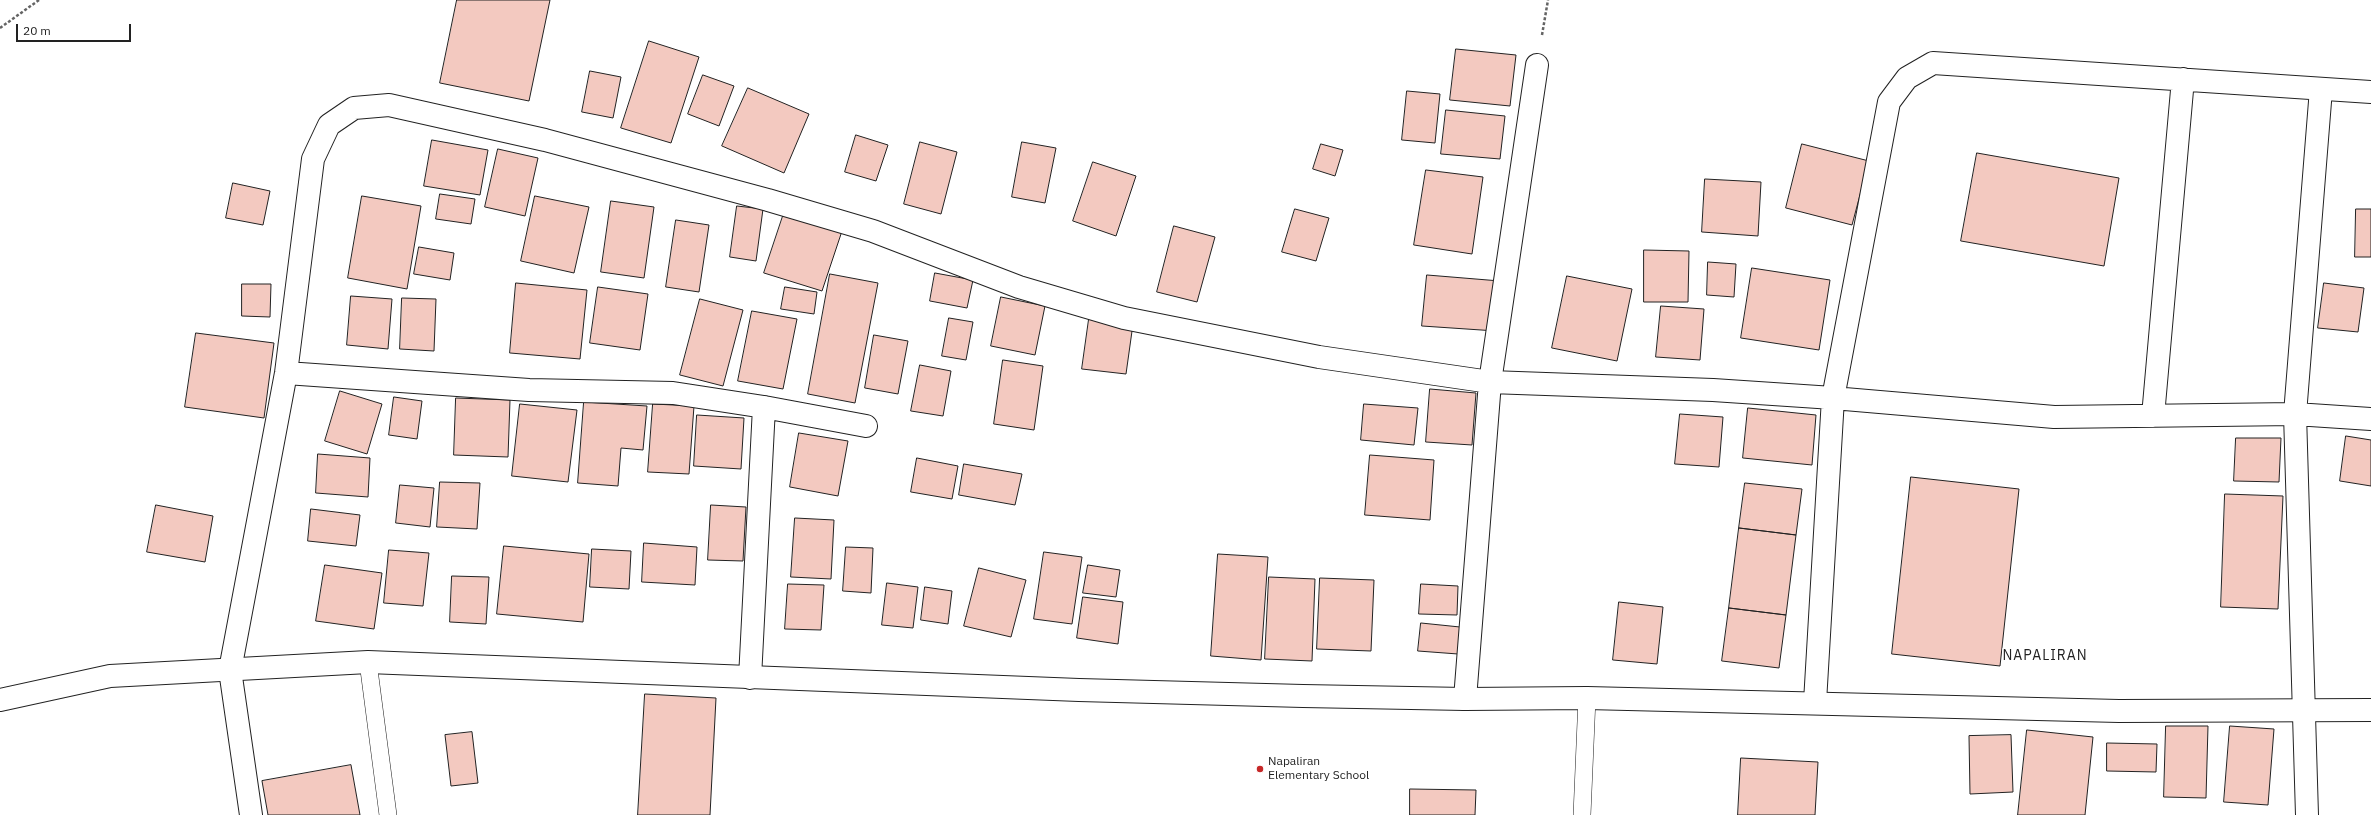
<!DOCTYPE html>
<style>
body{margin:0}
#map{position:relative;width:2371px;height:815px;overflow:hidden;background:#fff;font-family:"IBM Plex Sans",sans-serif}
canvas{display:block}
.scale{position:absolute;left:16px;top:24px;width:115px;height:18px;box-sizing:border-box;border:2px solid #222;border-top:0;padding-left:5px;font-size:12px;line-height:14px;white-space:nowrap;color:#222;-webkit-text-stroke:3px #fff;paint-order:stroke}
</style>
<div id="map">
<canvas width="2371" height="815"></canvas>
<div class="scale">20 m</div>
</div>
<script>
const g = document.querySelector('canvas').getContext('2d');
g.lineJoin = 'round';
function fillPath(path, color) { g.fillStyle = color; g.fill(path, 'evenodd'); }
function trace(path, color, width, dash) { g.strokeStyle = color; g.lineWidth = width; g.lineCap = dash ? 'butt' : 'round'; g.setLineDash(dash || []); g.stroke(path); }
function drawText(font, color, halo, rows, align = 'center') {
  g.font = font + ' "IBM Plex Sans",sans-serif'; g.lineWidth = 3; g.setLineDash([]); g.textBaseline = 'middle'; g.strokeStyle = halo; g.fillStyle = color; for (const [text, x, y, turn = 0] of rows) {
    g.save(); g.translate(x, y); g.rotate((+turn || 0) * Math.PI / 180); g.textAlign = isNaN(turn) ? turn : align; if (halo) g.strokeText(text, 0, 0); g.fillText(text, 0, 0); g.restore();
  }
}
const building = new Path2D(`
 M 457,0 L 550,0 L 529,101 L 440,83 Z
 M 649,41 L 699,57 L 671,143 L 621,128 Z
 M 1456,49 L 1516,55 L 1510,106 L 1450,100 Z
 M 590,71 L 621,77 L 613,118 L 582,112 Z
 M 703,75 L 734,86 L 719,126 L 688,114 Z
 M 748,88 L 809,114 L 784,173 L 722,146 Z
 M 1407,91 L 1440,94 L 1435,143 L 1402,140 Z
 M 1446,110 L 1505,116 L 1500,159 L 1441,154 Z
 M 856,135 L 888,145 L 876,181 L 845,172 Z
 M 432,140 L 488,150 L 480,195 L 424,186 Z
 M 920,142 L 957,152 L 941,214 L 904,204 Z
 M 1022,142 L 1056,148 L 1045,203 L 1012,197 Z
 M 1321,144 L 1343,150 L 1335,176 L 1313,169 Z
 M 1802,144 L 1869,161 L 1852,225 L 1786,208 Z
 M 498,149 L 538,158 L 525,216 L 485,207 Z
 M 1977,153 L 2119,178 L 2104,266 L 1961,241 Z
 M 1093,162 L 1136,176 L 1116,236 L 1073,221 Z
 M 1426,170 L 1483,177 L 1472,254 L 1414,245 Z
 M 1705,179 L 1761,182 L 1758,236 L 1702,232 Z
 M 233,183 L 270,191 L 263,225 L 226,218 Z
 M 440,194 L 475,199 L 471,224 L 436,219 Z
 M 362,196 L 421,206 L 407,289 L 348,278 Z
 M 535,196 L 589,207 L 574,273 L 521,261 Z
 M 611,201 L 654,207 L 644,278 L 601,272 Z
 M 737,206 L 763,209 L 756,261 L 730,257 Z
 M 786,207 L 844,225 L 822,291 L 764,273 Z
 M 1295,209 L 1329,218 L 1316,261 L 1282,252 Z
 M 2356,209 L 2371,209 L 2371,257 L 2355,257 Z
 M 676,220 L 709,225 L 699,292 L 666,287 Z
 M 1174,226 L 1215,237 L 1197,302 L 1157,292 Z
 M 419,247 L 454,253 L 450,280 L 414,274 Z
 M 1644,250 L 1689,251 L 1688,302 L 1644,302 Z
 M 1708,262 L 1736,264 L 1734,297 L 1707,295 Z
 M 1752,268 L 1830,280 L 1819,350 L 1741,338 Z
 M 935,273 L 973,280 L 967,308 L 930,301 Z
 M 830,274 L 878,283 L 855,403 L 808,394 Z
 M 1427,275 L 1500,281 L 1496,331 L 1422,326 Z
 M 1567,276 L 1632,289 L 1617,361 L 1552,348 Z
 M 516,283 L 587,290 L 580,359 L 510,353 Z
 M 2324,283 L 2364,288 L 2358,332 L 2318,328 Z
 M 242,284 L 271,284 L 270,317 L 242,316 Z
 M 598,287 L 648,294 L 640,350 L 590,343 Z
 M 785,287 L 817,292 L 814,314 L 781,309 Z
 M 351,296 L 392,299 L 388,349 L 347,345 Z
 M 1001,297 L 1045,306 L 1035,355 L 991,346 Z
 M 402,298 L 436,299 L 434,351 L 400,349 Z
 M 700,299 L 743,310 L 723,386 L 680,375 Z
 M 1661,306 L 1704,309 L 1700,360 L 1656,357 Z
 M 752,311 L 797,319 L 783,389 L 738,381 Z
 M 949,318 L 973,322 L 966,360 L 942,356 Z
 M 1089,319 L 1133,324 L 1126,374 L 1082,369 Z
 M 196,333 L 274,343 L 264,418 L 185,407 Z
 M 874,335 L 908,341 L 898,394 L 865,388 Z
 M 1003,360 L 1043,366 L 1034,430 L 994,424 Z
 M 920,365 L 951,371 L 943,416 L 911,411 Z
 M 1430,389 L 1476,393 L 1472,445 L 1426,442 Z
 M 340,391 L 382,404 L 367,454 L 325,441 Z
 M 394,397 L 422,401 L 417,439 L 389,435 Z
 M 456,398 L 510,400 L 508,457 L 454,455 Z
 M 584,402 L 647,406 L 643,450 L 621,448 L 618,486 L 578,483 Z
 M 520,404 L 577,410 L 568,482 L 512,476 Z
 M 653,404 L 694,406 L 689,474 L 648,472 Z
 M 1364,404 L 1418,408 L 1414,445 L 1361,440 Z
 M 1748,408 L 1816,415 L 1812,465 L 1743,458 Z
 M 1680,414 L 1723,417 L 1719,467 L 1675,464 Z
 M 697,415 L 744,418 L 741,469 L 694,466 Z
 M 799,433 L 848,441 L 838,496 L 790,487 Z
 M 2346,436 L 2371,440 L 2371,486 L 2340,481 Z
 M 2236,438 L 2281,438 L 2279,482 L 2234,481 Z
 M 318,454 L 370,458 L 368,497 L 316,493 Z
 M 1370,455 L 1434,460 L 1430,520 L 1365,515 Z
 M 917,458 L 958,466 L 952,499 L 911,492 Z
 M 964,464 L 1022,474 L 1015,505 L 959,495 Z
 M 1911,477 L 2019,489 L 2000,666 L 1892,654 Z
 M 440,482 L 480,483 L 477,529 L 437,527 Z
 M 1745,483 L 1802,489 L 1796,535 L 1739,528 Z
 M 400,485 L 434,488 L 430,527 L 396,523 Z
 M 2225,494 L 2283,496 L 2278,609 L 2221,607 Z
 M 156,505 L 213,516 L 205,562 L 147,552 Z
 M 711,505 L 746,507 L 743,561 L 708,560 Z
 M 311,509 L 360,515 L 356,546 L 308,541 Z
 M 795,518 L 834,520 L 831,579 L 791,577 Z
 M 1739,528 L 1796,535 L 1786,615 L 1729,608 Z
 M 644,543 L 697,547 L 695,585 L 642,582 Z
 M 504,546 L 589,554 L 583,622 L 497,614 Z
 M 846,547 L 873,548 L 871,593 L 843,591 Z
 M 592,549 L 631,551 L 629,589 L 590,587 Z
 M 389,550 L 429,553 L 423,606 L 384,603 Z
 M 1044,552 L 1082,557 L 1072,624 L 1034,619 Z
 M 1218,554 L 1268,557 L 1261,660 L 1211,656 Z
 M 325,565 L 382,573 L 374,629 L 316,621 Z
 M 1088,565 L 1120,570 L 1116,597 L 1083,593 Z
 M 979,568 L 1026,580 L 1011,637 L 964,626 Z
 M 452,576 L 489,577 L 486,624 L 450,622 Z
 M 1269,577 L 1315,579 L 1312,661 L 1265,659 Z
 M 1320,578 L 1374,580 L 1371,651 L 1317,649 Z
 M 887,583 L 918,587 L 913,628 L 882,625 Z
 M 788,584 L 824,585 L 821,630 L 785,629 Z
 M 1421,584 L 1458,586 L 1457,615 L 1419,614 Z
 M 925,587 L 952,591 L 948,624 L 921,620 Z
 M 1083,597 L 1123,602 L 1118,644 L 1077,638 Z
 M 1619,602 L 1663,607 L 1657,664 L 1613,660 Z
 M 1729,608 L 1786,615 L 1779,668 L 1722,661 Z
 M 1421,623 L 1460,627 L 1458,654 L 1418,651 Z
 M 645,694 L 716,698 L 710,815 L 638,815 Z
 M 2166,726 L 2208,726 L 2206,798 L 2164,797 Z
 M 2230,726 L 2274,729 L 2268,805 L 2224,802 Z
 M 2027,730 L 2093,737 L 2085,815 L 2018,815 Z
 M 472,732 L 478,783 L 451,786 L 445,735 Z
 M 2011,735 L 2013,792 L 1970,794 L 1969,736 Z
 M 2107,743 L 2157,744 L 2156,772 L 2107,771 Z
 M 1741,758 L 1818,762 L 1815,815 L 1738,815 Z
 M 351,765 L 360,815 L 268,815 L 262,781 Z
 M 1410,789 L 1476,790 L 1475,815 L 1410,815 Z`);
const path = new Path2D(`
 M 0,28 L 39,0
 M 1542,35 L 1548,0`);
const lane = new Path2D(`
 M 368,662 L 388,815
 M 1582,815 L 1587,698`);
const street = new Path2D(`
 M 286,373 L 529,390 L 673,393 L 764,407 L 866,426
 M 2153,416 L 2183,79
 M 750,678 L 764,407
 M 1465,699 L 1490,382 L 1537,65
 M 1815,702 L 1833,398 L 1889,102 L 1907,78 L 1933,63 L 2371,92
 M 251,815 L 230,670 L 286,373 L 313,159 L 329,125 L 354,108 L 389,105 L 545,140 L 768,200 L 873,231 L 1019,287 L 1124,318 L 1319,357 L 1490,382 L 1713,390 L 1833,398 L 2054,417 L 2295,414 L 2371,419
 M 2307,815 L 2295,414 L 2321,89`);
const secondary = new Path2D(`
 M 0,700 L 110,676 L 368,662 L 1079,690 L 1303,696 L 1465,699 L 1587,698 L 2119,711 L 2371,710`);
const markers = [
 [1260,769,4,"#c62828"]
];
const poiNames = [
 ["Napaliran",1268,762],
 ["Elementary School",1268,776]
];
const quarterNames = [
 ["NAPALIRAN",2045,656]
];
fillPath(building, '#f3c9c0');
trace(building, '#222', 1);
trace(lane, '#222', 18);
trace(street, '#222', 24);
trace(secondary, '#222', 24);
trace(path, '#646464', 2.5, [3, 2]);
trace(lane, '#fff', 17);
trace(street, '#fff', 22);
trace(secondary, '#fff', 22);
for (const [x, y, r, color] of markers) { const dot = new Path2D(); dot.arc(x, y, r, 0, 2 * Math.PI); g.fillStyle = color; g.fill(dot); trace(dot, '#fff', 1.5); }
drawText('12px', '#222', '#fff', poiNames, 'left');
g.letterSpacing = '1px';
drawText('14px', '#222', '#fff', quarterNames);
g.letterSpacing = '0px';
</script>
